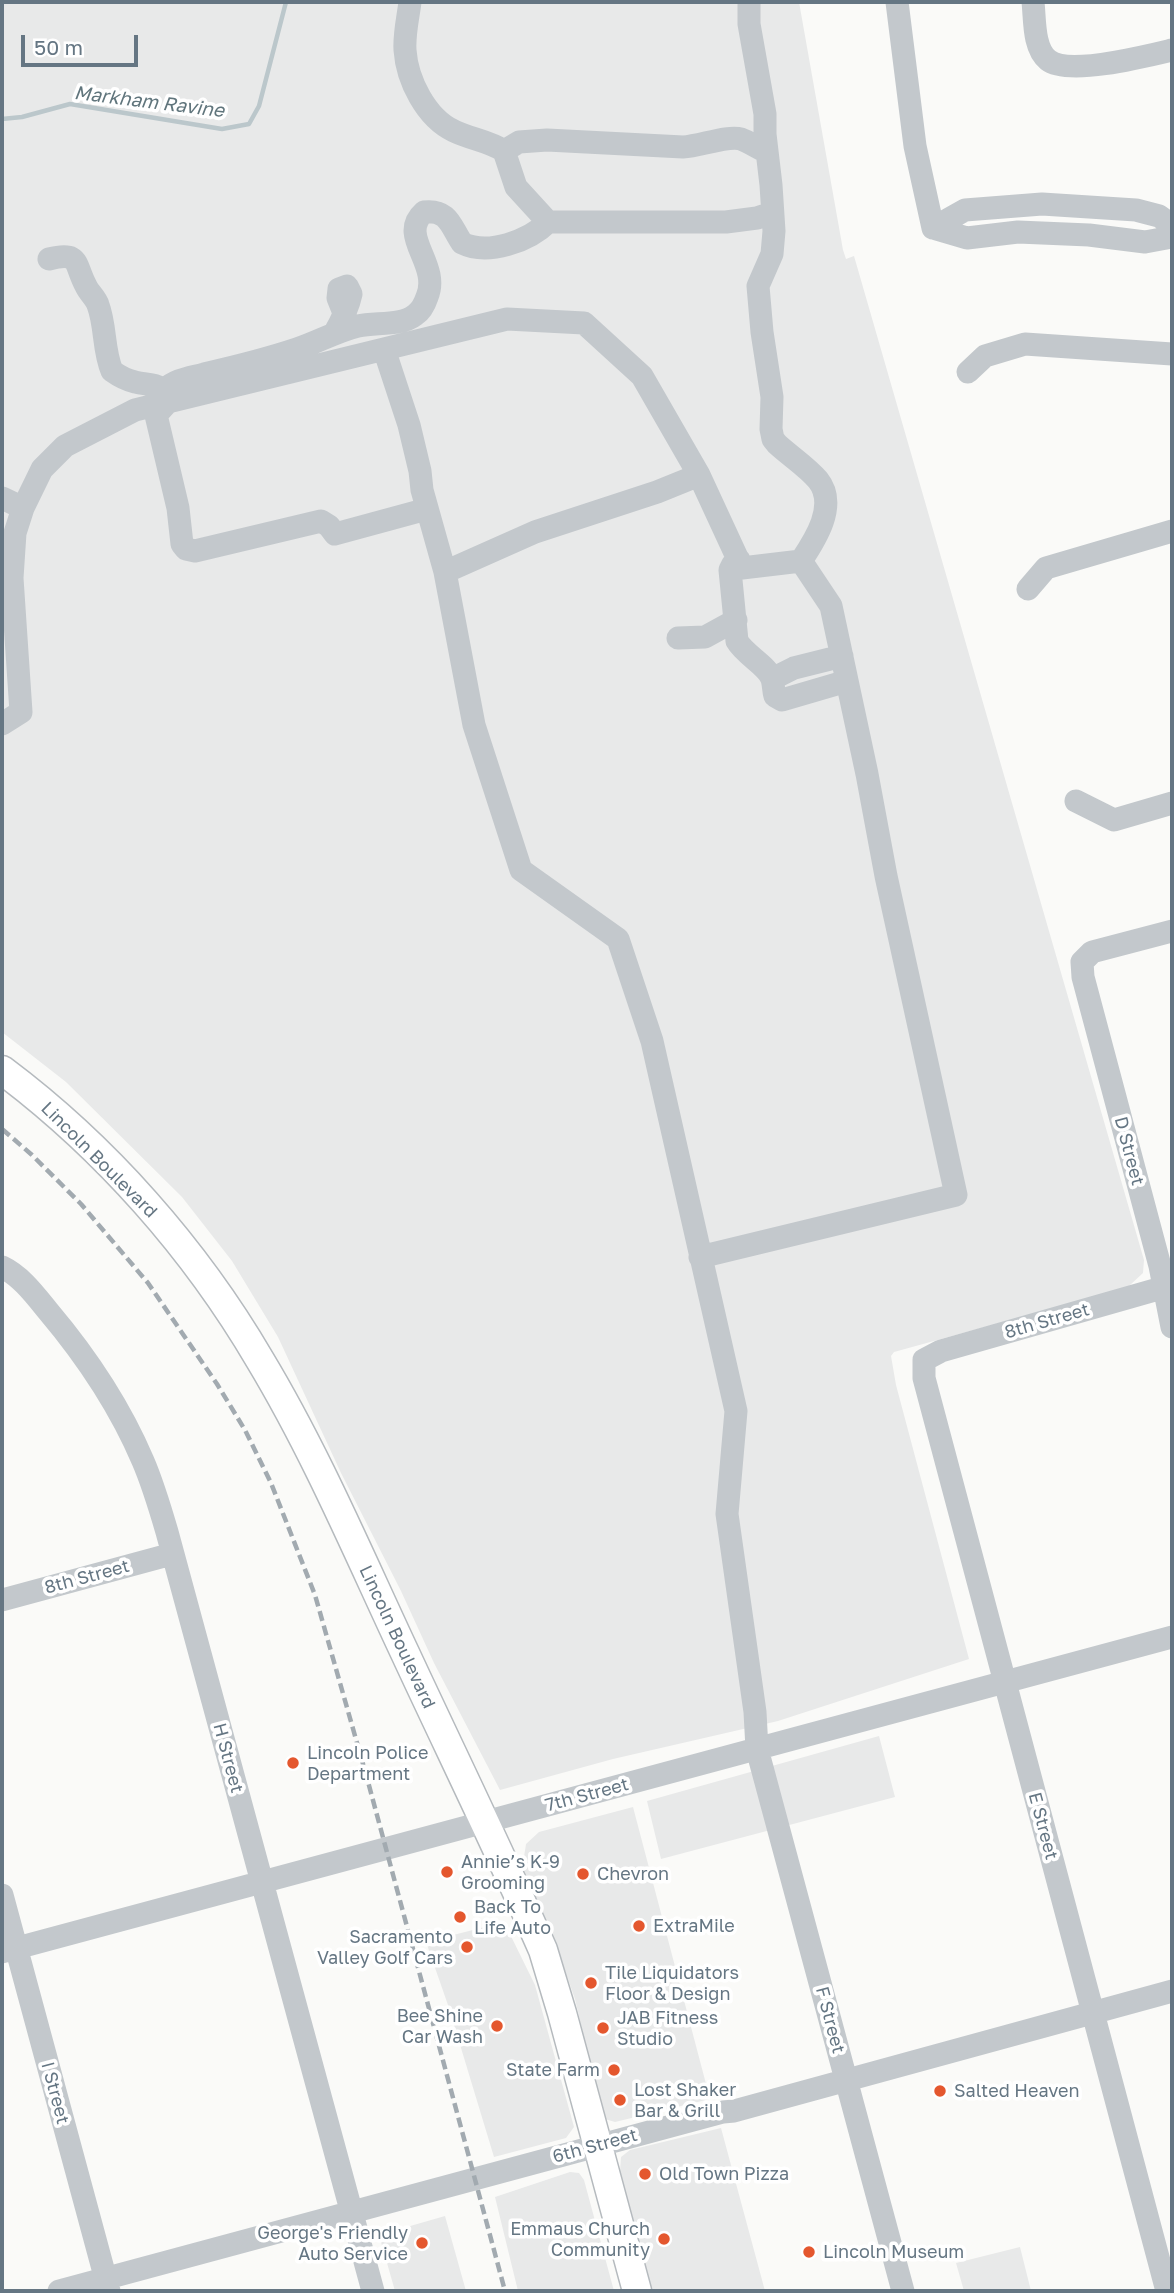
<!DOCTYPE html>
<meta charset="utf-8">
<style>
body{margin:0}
#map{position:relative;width:1174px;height:2293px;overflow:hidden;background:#fafaf8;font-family:"Golos Text",sans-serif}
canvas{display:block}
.frame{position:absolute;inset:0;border:4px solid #657683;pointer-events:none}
.scale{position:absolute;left:21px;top:35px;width:117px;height:32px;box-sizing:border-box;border:4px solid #657683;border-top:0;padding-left:9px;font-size:21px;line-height:24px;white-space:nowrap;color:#657683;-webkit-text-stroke:5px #fff;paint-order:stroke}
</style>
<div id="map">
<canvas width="1174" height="2293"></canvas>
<div class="frame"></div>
<div class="scale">50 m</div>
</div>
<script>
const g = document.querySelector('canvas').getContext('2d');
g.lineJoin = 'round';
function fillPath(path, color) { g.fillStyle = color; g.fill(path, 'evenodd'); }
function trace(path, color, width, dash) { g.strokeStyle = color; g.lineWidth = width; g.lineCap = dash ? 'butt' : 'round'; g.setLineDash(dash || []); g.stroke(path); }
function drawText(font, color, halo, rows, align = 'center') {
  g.font = font + ' "Golos Text",sans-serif'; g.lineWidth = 7; g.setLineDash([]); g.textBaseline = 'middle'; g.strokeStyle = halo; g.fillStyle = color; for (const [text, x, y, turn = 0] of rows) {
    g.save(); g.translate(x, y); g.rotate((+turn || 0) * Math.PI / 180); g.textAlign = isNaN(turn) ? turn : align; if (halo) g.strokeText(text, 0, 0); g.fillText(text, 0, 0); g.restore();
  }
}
const built = new Path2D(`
 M 2,2 L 799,2 L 843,250 L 846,259 L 854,256 L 1144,1260 L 1143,1273 L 1129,1286 L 1112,1292 L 894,1352 L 891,1356 L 896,1385 L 969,1659 L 778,1721 L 613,1759 L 500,1790 L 434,1663 L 401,1591 L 341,1473 L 278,1337 L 232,1261 L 182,1197 L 66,1082 L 2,1032 Z
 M 879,1736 L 895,1797 L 661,1859 L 647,1801 Z
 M 633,1807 L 710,2099 L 615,2122 L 605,2119 L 600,2106 L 575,1999 L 562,1962 L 524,1874 L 524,1857 L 526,1844 L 539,1832 Z
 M 504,1922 L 535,1985 L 574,2127 L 566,2138 L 494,2157 L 448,2005 L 426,1942 Z
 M 721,2128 L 765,2291 L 651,2291 L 620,2172 L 621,2157 L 630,2150 Z
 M 570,2172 L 579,2173 L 584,2180 L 614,2291 L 518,2291 L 495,2197 Z
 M 445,2216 L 466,2291 L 395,2291 L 379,2235 Z
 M 1020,2247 L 1031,2291 L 964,2291 L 956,2263 Z`);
const stream = new Path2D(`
 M 2,119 L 22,117 L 70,104 L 222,129 L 249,124 L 259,106 L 286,2`);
const minor = new Path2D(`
 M 749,2 L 749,24 L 765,114 L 765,134 L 771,185 L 774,231 L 772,254 L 758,286 L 762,332 L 772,397 L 771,429 L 773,439 L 777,444 C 790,456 807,467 818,480 C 838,505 815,540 801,561
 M 897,2 L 915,146 L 933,228
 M 1033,2 C 1035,19 1033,48 1048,60 C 1068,76 1147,56 1172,50
 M 504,151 L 519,142 L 547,140 L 683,147 C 700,146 728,135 741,139 C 749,142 758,148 767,152
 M 548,222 L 726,222 L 757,218 L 772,213
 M 933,228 L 965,210 L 1042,204 L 1136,210 L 1159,216 L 1172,225
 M 933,228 L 967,238 L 1018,232 L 1089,235 L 1145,242 L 1172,237
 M 49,259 C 81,251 74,264 86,286 C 89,293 96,298 98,305 C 106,326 103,350 112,371 C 119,376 126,380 135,382 C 146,385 155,383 164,390 C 176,379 189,378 204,374 C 235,367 267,359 297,349 C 318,342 337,331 358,326 C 376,322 401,326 415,315 C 421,311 425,303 427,297 C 441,264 397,236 424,212 C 449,209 451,227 462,243 C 488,256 529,241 548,222 L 516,187 L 504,151 C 489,141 470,139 454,131 C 426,118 407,80 405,50 C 404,34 408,18 410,2
 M 334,334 C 341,322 348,308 351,294 L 347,286 L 339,289 L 338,298 L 344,313
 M 384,349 L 409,425 L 420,471 L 422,490 L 445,572
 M 968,372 L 985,356 L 1025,344 L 1172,354
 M 165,396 L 167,403 L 156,415 L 178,508 L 182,544 L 186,549 L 195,551 L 321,521 L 329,526 L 335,534 L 427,509
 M 699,475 L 657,492 L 535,532 L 445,572 L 474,725 L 521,870 L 618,939 L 652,1041 L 736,1411 L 727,1514 L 755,1712 L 757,1749 L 903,2291
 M 2,498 L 23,508
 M 739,560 L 733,564 L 730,570 L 737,641 C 745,655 768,666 772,679 C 774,685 773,690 775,696 L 782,700 L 847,681
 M 1028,589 L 1046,568 L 1172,531
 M 678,638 L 705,637 L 736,620
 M 772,679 L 794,668 L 842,656
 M 2,724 L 21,712 L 12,578 L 15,533 L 23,508 L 42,469 L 65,446 L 135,410 L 507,319 L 584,323 L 642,376 L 699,475 L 742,568 L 801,561 L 831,606 L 867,774 L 886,876 L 956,1195 L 700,1257
 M 1076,801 L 1114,820 L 1172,803
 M 1172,931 L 1092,952 L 1082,962 L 1083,977 L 1160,1266 L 1172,1327
 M 2,1267 C 21,1276 35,1295 48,1311 C 86,1356 120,1407 143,1461 C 153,1484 160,1508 167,1532 L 373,2291
 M 2,1600 L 172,1554
 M 2,1895 L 109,2291
 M 2,1952 L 1172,1637
 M 59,2291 L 723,2112 L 734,2111 L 1172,1991
 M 1167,2291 L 924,1378 L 924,1360 L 941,1351 L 1172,1285`);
const major = new Path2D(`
 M 2,1070 C 105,1147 195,1249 260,1360 C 316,1453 359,1555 405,1653 C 451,1752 499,1850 543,1950 L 562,2013 L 637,2291`);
const rail = new Path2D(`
 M 2,1129 L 32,1155 L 81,1204 L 148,1283 L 217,1384 L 245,1430 L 271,1483 L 315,1595 L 367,1778 L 505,2291`);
const markers = [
 [293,1763,7,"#e4572e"],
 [447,1872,7,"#e4572e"],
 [583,1874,7,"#e4572e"],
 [460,1917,7,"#e4572e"],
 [639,1926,7,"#e4572e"],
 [467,1947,7,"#e4572e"],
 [591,1983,7,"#e4572e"],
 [497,2026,7,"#e4572e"],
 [603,2028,7,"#e4572e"],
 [614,2070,7,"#e4572e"],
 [940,2091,7,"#e4572e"],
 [620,2100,7,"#e4572e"],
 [645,2174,7,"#e4572e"],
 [664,2239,7,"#e4572e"],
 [422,2243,7,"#e4572e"],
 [809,2252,7,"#e4572e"]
];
const streetNames = [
 ["D Street",1129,1151,75],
 ["Lincoln Boulevard",99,1160,45],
 ["8th Street",1047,1321,-16],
 ["8th Street",87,1577,-15],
 ["Lincoln Boulevard",397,1637,65],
 ["H Street",228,1758,75],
 ["7th Street",587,1795,-15],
 ["E Street",1043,1826,75],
 ["F Street",830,2020,75],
 ["I Street",55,2093,75],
 ["6th Street",595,2146,-15]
];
const poiNames = [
 ["Lincoln Police",307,1753],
 ["Department",307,1774],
 ["Annie’s K-9",461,1862],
 ["Grooming",461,1883],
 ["Chevron",597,1874],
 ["Back To",474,1907],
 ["Life Auto",474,1928],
 ["ExtraMile",653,1926],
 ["Sacramento",453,1937,"right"],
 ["Valley Golf Cars",453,1958,"right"],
 ["Tile Liquidators",605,1973],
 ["Floor & Design",605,1994],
 ["Bee Shine",483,2016,"right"],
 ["Car Wash",483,2037,"right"],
 ["JAB Fitness",617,2018],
 ["Studio",617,2039],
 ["State Farm",600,2070,"right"],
 ["Lost Shaker",634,2090],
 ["Bar & Grill",634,2111],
 ["Salted Heaven",954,2091],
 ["Old Town Pizza",659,2174],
 ["Emmaus Church",650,2229,"right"],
 ["Community",650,2250,"right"],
 ["George's Friendly",408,2233,"right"],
 ["Auto Service",408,2254,"right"],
 ["Lincoln Museum",823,2252]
];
const waterNames = [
 ["Markham Ravine",149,102,7]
];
fillPath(built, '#e8e9e9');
trace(stream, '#bbc7cb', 4.5);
trace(major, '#b5babe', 31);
trace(minor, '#c3c8cc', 23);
trace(major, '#fff', 28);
trace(rail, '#a2aab0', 4.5, [10, 5]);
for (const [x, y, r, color] of markers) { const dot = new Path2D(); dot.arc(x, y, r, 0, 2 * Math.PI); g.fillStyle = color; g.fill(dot); trace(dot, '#fff', 2.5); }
drawText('18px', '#657683', '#fff', streetNames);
drawText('18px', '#657683', '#fff', poiNames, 'left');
drawText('italic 19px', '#60757c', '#fff', waterNames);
</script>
